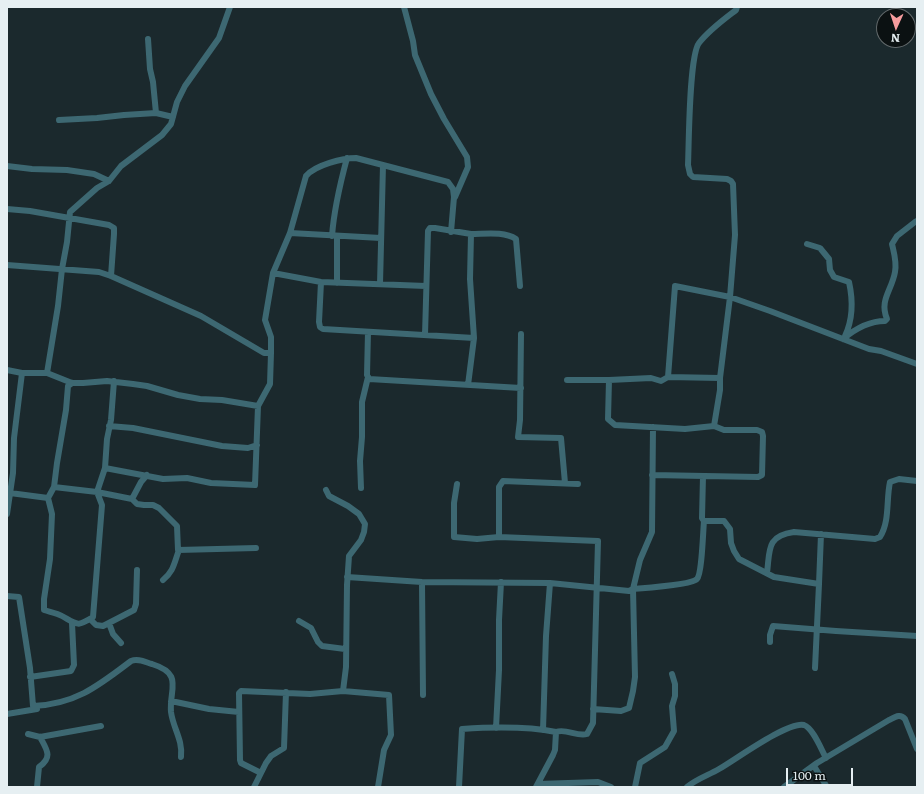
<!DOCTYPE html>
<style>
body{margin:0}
#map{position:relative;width:924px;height:794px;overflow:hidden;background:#1b292d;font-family:Literata,serif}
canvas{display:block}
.frame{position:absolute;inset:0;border:8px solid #e6eff2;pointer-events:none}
.north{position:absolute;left:876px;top:8px;width:40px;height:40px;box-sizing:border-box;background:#0b1112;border:1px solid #636a6c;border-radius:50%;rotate:183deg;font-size:11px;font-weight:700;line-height:16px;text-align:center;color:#e6eff2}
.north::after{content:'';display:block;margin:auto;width:14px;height:18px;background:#f59b9d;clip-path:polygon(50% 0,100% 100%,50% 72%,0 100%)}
.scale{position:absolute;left:786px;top:768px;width:67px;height:18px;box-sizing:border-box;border:2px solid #e6eff2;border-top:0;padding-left:5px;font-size:12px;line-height:14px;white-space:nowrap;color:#e6eff2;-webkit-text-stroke:3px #0b1112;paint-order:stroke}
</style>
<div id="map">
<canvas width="924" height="794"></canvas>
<div class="frame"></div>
<div class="north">N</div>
<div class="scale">100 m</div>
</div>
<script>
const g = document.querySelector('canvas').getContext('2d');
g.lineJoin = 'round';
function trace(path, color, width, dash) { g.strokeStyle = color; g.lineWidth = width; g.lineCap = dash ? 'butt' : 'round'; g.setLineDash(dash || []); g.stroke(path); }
const minor = new Path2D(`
 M 404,7 L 413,41 L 415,55 L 431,94 L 444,119 L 467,157 L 468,167 L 455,197
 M 148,39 L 150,69 L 153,82 L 156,113
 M 59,120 L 97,118 L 124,115 L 156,113 L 173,117
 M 7,166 L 32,169 L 67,170 L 94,174 L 109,181
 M 7,209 L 30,211 L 109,225 L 114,228 L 114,234 L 111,276
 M 290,233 L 381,238
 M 471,234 C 485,234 504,231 516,239 L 520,286
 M 332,236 C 334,209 340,184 347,158
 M 337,236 L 337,283
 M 807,244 L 820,248 L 829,259 L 830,270 L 834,277 L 849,282 C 853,300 853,319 845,336
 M 7,265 L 99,272 L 111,276 L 201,316 L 264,353 L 271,353 L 271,337 L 265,320 L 273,273 L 290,233 L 306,176 C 315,165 343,158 356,158 L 448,182 L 453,189 L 454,197 L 451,232
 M 273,273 L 321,282 L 426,286
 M 321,282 L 319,322 L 320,327 L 323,329 L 474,338
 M 380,284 L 383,165
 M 368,332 L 367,375 L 369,379 L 521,388
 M 521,334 L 520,420 L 518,437 L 561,438 L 565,483
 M 425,335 L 428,231 L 430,228 L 435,228 L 471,234 L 470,279 L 474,338 L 468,385
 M 843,339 C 855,329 869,321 885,321 L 887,319 C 879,300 892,290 895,272 C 897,262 894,253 892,244 L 897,236 L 915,222 L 917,221
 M 7,370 L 22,373 L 47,373 L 72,383 L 83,383 L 107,381 L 133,384 L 147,386 L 178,395 L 200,399 L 222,400 L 258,406
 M 47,373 L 58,306 L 62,269 L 67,242 L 70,212 L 97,188 L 109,181 L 121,166 L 162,135 L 171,124 L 177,102 L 185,86 L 219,38 L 230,7
 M 668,377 L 675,286 L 730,297 L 770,311 L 869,349 L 881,351 L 917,364
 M 567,380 L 609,380 L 651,378 L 661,381 L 668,377 L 720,378
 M 609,380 L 608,419 L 615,425 L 685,429 L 714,426 L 724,430 L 757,430 L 762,432 L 763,436 L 762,475 L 758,477 L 652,475
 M 109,426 L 133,428 L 222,446 L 248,448 L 257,445
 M 714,426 L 720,390 L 720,378 L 730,297 L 735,235 L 733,184 L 731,181 L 727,179 L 693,177 L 690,174 L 688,165 C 689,144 689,56 699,43 C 709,30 723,20 736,10 L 737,7
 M 105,468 L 163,479 L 187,478 L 211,483 L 255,485 L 258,406 L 270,384 L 271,353
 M 457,484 L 454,503 L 454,537 L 477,539 L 499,537 L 598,541 L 593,723 L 587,734 C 577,737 566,728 556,732 L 555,750 L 553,755 L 536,787
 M 54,487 L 97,492 L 132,499 L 137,504 L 144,505 L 153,505 L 159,508 L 177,526 L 178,550 L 256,548
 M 361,488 L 360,461 L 362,437 L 362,402 L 368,377
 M 326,490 L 329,496 L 348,506 L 359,514 L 365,524 L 364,532 L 361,540 L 349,556 L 347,585 L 346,667 L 343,691
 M 10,493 L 48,498 L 52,514 L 50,559 L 44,599 L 44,610 C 50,612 57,613 62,616 C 78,625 77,627 93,617 L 102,505 L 97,492 L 105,468 L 107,439 L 111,420 L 114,381
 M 48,498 L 54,487 L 57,463 L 66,410 L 68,386 L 72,383
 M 132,499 L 141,482 L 147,475
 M 7,514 L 13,473 L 14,438 L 22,373
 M 704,521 L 724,521 L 730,529 L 731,543 L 734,551 L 739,559 L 774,577 L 819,584 L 821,534
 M 499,537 L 499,487 L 503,481 L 578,484
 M 767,573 C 770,550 766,536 794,532 L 875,539 L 880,537 C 890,521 886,500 890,482 L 899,479 L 917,481
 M 347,577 L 422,582 L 550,583 L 629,591 L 633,589 L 640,560 L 652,532 L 653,427
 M 163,580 C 174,571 174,563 179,550
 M 422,582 L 423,695
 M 7,596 L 19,597 L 30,668 L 33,706 C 76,704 98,686 131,661 C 138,658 145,662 152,664 C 184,674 169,689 171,712 C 173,728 183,740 181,757
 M 90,619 L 96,625 L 103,626 L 134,610 L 136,604 L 137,570
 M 299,621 L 311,628 L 318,642 L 322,646 L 345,649
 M 109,623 L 113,634 L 121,643
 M 770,642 L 770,635 L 773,626 L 836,631 L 917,636
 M 815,668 L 819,584
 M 30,677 L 71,671 L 74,665 L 72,623
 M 171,701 L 209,709 L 239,712
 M 593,709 L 621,711 L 629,708 L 633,691 L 635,677 L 633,589 C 644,588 692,585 697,579 C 702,574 703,531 704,521 L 702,518 L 703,476
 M 7,714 L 37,709
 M 496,728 L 499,670 L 499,620 L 501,582
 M 543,730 L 546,636 L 550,583
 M 28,734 L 40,737 L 101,726
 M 814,766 L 827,787
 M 261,773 L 241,763 L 240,760 L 239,693 L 241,691 L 310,694 L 343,691 L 389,695 L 391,735 L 384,750 L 378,787
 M 538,784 L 598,782 L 611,787
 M 37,787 L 39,767 C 53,757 47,750 40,737
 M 254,787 L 266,763 L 271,756 L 284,748 L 286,692
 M 459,787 L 462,729 C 493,727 526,726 556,732
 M 635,787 L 640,763 L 665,747 L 674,731 L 672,706 L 675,696 L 675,684 L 672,674
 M 687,787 C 696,779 709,775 719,769 C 735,760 788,721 804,725 C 813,728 821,749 826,758
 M 784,787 L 817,763 L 889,720 C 895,717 900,713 905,719 L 917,749`);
trace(minor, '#3d6872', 6);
</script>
